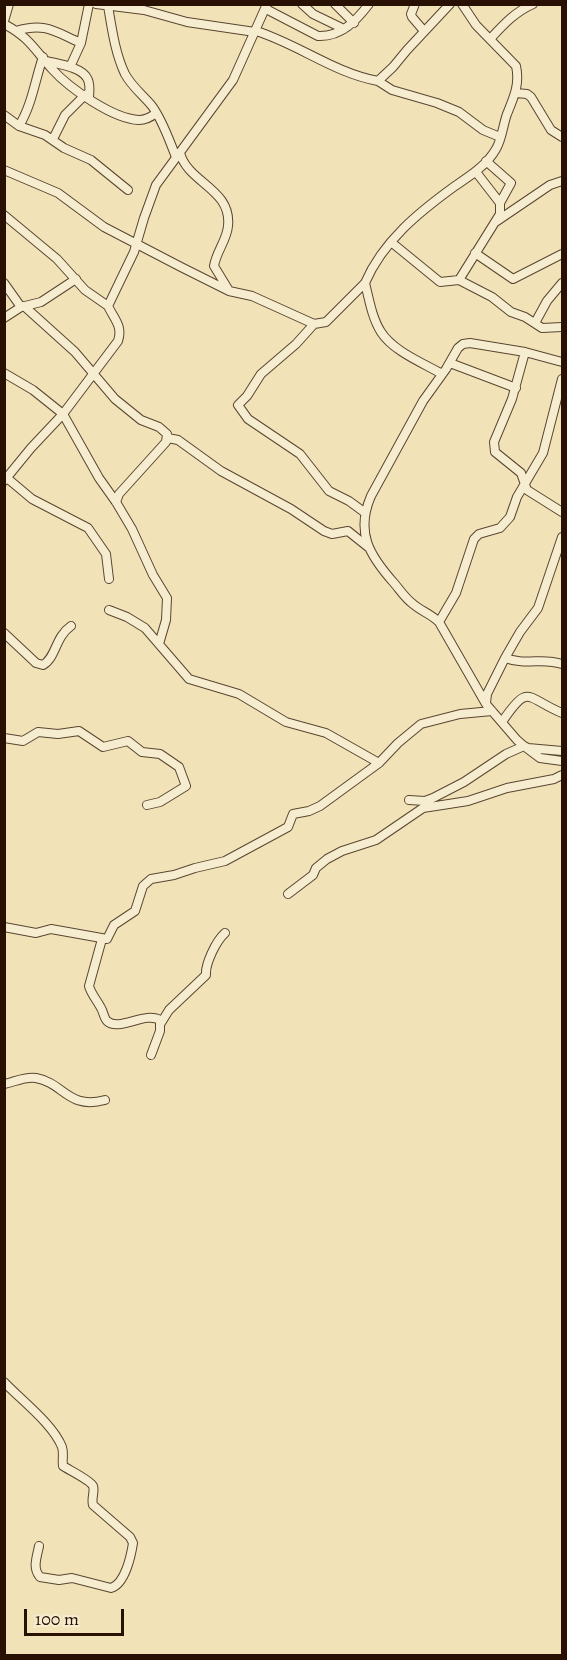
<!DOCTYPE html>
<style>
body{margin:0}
#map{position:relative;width:567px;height:1660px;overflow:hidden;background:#f1e3b7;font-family:Alegreya,serif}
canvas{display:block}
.frame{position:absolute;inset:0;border:6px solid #281003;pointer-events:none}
.scale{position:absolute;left:24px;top:1609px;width:100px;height:27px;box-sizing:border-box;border:3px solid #281003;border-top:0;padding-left:8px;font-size:18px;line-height:21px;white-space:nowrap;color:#281003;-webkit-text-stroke:4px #f6edd0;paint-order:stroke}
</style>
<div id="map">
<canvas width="567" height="1660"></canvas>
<div class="frame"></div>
<div class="scale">100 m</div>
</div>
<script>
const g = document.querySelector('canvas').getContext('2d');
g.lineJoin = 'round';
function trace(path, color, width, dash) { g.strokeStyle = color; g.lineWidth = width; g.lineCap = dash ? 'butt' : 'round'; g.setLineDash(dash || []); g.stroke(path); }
const minor = new Path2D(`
 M 96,4 L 144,10 L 187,22 L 255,32
 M 302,4 L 313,14 L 344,29
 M 335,4 L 354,23
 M 415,4 L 411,14 L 412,17 L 424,31
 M 108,6 C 112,29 115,53 125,74 C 132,87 143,95 152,106 C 163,121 169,140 176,157
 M 266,9 L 318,36 C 341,37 356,21 369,4
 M 4,21 L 9,4
 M 4,24 C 29,37 34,49 52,69 C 69,88 113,119 139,120 C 146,120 151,117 156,113
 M 16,31 C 46,22 55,32 81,43
 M 256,31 C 298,44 334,73 378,81 L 393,67 L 407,50 L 450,4
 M 491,38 C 504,24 515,12 533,4
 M 47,61 C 58,64 81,67 87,78 C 91,84 89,92 89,98
 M 70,67 L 81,43 L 89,4
 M 378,81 L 392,90 L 437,103 L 459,112 L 483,130 L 500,137
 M 516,93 L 527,94 L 531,97 L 551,130 L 562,137
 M 4,115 L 19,126 L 45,135 L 64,148 L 91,160 L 128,190
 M 19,126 C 32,105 35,80 43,57
 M 53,139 L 65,115 L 85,95
 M 180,153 C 188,183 232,189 228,226 C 227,240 216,252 214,266 L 228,289
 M 486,161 L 511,183 L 500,203
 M 4,170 L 58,193 L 104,227 L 181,267 L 229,291 L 252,296 L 314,324 L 326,322 L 365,283 C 369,299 372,318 381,332 C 393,351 423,363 442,374
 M 4,215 L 57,259 L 85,290 L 108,306
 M 497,221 L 550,185 L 562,181
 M 391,242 L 440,282 L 459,280 L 492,297 L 511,312 L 525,317 L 542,328 L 562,327
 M 475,253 L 513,279 L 562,254
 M 459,280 L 500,214 L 500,203 L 476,172
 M 4,283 L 21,307
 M 365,283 C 383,241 419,212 455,186 C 470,176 487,165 496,149 C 502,139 503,125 507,114 C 514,97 520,84 516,66 L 476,25 L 462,4
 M 24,306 L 75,352 L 115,399 L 141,420 L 159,427 L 167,434 L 166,442 L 119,494 L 116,502
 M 4,318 L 21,307 L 41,302 L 76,279
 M 535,323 L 547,301 L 562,283
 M 314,324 L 296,344 L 261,374 L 247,396 L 238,405 L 248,419 L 300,454 L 329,491 L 349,501 L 364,512
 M 525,352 L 470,343 L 463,344 L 458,348 L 446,369 L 423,401 L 371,496 C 355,533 370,556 394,583 C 400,590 405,598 413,604 C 421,611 431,614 439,622 L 486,704 L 517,740 L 524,746 L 528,748 L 562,751
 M 562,362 L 525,352 L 512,399 L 494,442 L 495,452 L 521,473 L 527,490 L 562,512
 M 450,363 L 516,388
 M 4,373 L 33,390 L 63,414 L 99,478 L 116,502 L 132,529 L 153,575 L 167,598 L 166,620 L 159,644
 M 168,438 L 178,440 L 221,471 L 291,509 L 324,531 L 332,534 L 348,531 L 368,547
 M 7,478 L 32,499 L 88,528 L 106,554 L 109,579
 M 4,481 L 31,448 L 63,414 L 118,341 C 123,326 114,319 108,306 L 134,252 L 144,218 L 156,185 L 233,80 L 267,4
 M 109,610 L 127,617 L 145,628 L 189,679 L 239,694 L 286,722 L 326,733 L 379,763
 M 439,622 L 456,593 L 474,539 L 479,534 L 500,528 L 510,517 L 517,497 L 543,453 L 562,379
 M 4,633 L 36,663 L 43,665 C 56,658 55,637 71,626
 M 505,658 C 528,666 541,657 562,664
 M 486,703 L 487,694 L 505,658 L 520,632 L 538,608 L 562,537
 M 502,722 C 529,682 526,698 562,713
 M 4,738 L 23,741 L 38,732 L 58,734 L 79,731 L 103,747 L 128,741 L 142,752 L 160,754 L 179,767 L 186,786 L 160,802 L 147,805
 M 409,800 L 425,801 L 433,798 L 464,782 L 506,754 L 524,746 L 540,758 L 562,761
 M 288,894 L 313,875 L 316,868 L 327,859 L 342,851 L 376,840 L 423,808 L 468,801 L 507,788 L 554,779 L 562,775
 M 4,927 L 36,933 L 51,929 L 107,939 L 114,925 L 135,911 L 143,886 L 151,879 L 174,875 L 195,868 L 225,861 L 288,827 L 293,814 L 309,811 L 320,806 L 379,763 L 398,743 L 421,724 L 460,714 L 492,711
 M 102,939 L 89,986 C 91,994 97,1000 101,1008 C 103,1011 104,1018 107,1021 C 119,1032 145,1011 160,1020 L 160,1031 L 151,1055
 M 161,1023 L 169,1010 L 206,975 C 205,964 216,941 225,933
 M 4,1084 C 14,1082 26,1076 36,1078 C 64,1083 68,1110 105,1100
 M 4,1382 C 21,1400 53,1424 62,1447 C 64,1453 62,1460 63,1466 C 69,1470 90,1480 93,1486 C 95,1491 91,1499 93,1505 L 130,1537 L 133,1543 C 131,1556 125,1584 111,1588 L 72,1578 L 59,1580 L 40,1577 C 32,1568 37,1557 39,1546`);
trace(minor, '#5a4530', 10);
trace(minor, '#f6edd0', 8);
</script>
